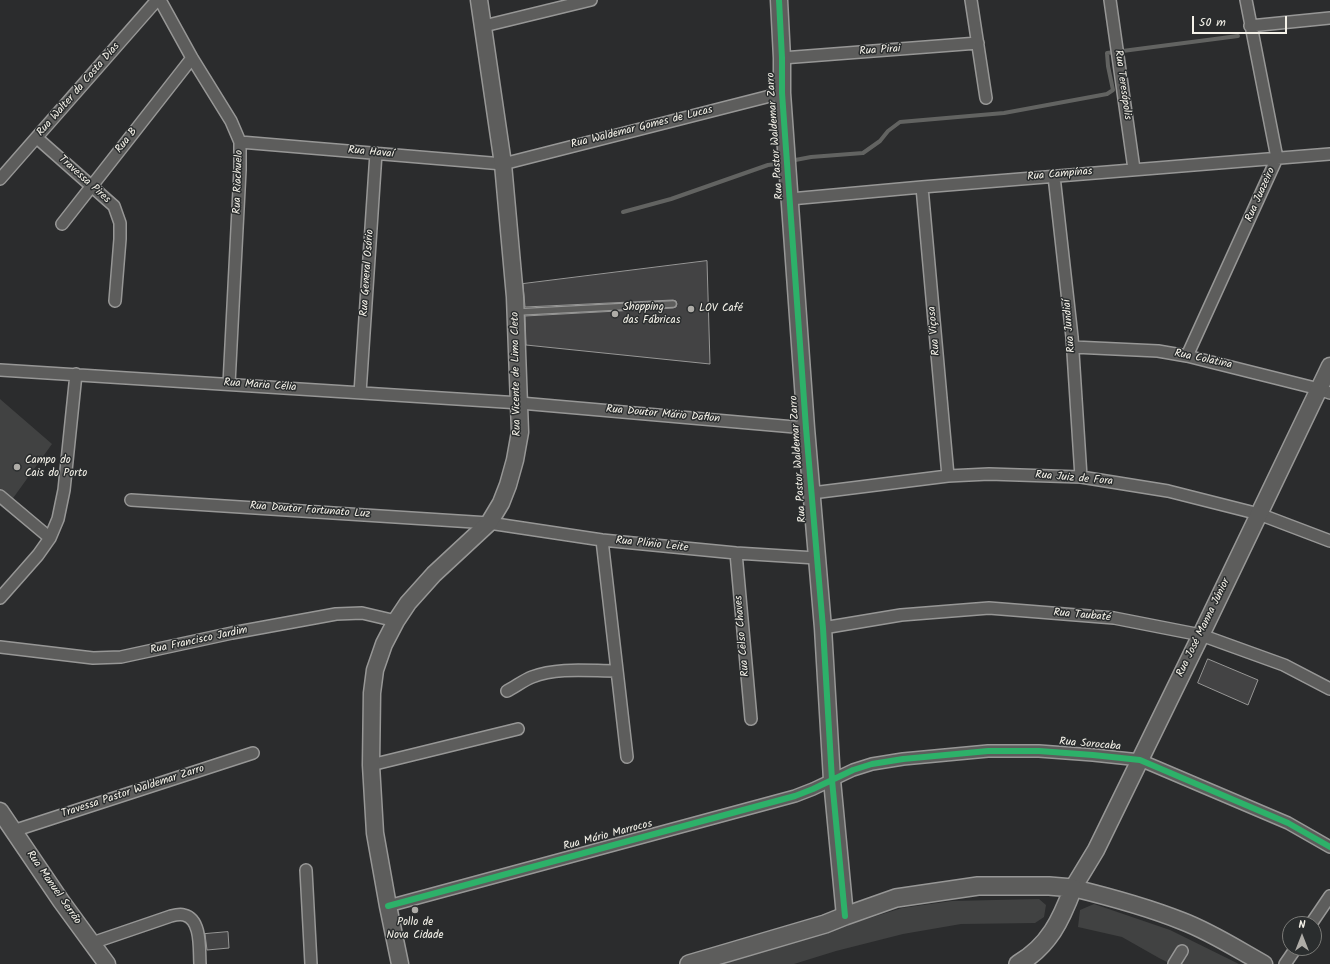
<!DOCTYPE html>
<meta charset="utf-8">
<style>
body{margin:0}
#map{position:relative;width:1330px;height:964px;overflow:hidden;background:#2b2c2d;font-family:Kalam,sans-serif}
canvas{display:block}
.north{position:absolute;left:1282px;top:916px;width:40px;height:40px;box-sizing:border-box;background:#2a2d2e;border:1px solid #7b7b78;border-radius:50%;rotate:0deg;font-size:11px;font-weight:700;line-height:16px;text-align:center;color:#f4f1e8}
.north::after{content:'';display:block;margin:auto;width:14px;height:18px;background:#aeaca7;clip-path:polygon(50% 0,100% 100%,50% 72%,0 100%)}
.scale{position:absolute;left:1192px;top:16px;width:95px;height:18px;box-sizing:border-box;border:2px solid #f4f1e8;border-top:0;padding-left:5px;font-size:12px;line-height:14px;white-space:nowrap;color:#f4f1e8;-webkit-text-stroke:3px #2a2d2e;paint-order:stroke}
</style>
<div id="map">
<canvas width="1330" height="964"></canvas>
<div class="north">N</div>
<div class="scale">50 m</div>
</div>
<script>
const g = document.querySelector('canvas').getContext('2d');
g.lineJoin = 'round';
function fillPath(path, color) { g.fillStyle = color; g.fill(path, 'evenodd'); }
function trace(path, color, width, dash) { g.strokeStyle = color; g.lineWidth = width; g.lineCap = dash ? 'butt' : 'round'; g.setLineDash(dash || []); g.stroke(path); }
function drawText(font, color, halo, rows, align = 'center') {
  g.font = font + ' Kalam,sans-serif'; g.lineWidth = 3; g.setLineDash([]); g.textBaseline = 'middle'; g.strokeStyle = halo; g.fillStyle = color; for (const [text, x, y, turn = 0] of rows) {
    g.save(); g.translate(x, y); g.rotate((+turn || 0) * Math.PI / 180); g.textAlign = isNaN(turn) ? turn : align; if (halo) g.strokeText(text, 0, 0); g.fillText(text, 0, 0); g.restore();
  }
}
const green = new Path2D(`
 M 0,399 L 52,444 L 11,501 L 0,491 Z
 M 1039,899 L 1046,905 L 1044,917 L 1035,923 L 961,924 L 903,934 L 836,951 L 794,964 L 722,964 L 902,908 L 952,901 Z
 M 1094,904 L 1170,930 L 1239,964 L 1171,964 L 1159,958 L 1122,937 L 1078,927 L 1080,910 Z`);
const stream = new Path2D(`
 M 790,161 L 811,157 L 863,153 L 880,141 L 888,131 L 900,122 L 1004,113 L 1107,94 L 1113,90 L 1108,66 L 1107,53 L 1238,36
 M 623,212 L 671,199 L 768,165 L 783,163`);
const building = new Path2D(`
 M 707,261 L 710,364 L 526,345 L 525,316 L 673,308 L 676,307 L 677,304 L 676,301 L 673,300 L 525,307 L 523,284 Z
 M 1208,659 L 1258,680 L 1248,705 L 1198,683 Z
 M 228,932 L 229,948 L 207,950 L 205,934 Z`);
const lane = new Path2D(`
 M 518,312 L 673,304`);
const street = new Path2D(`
 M 160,0 L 192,58 L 231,121 L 240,142 L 240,170 L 229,384
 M 971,0 L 986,98
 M 1110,0 L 1134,169
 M 484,26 L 591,0
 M 1250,26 L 1330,18
 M 782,58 L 978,43
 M 37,138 L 114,206 L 120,223 L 120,239 L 115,301
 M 240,142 L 503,164 L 782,93
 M 1054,176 L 1072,337 L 1081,477
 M 0,179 L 157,0
 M 922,187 L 948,476
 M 790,199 L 922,187 L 1330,154
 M 62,224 L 192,58
 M 1073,347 L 1158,351 L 1187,356 L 1319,389 L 1330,393
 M 1187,356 L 1277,158 L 1246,0
 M 0,370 L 520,403 L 806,428
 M 360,393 L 376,153
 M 812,493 L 948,476 L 989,474 L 1081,477 L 1168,491 L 1259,514 L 1330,541
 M 0,496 L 50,538
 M 131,500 L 489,523 L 602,540 L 736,553 L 816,558
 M 602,540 L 627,757
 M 736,553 L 751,719
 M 0,598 L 38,555 L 50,538 L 58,519 L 64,490 L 76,374
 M 823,628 L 901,615 L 989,608 L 1114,618 L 1201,635 L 1284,665 L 1330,689
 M 0,647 L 93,658 L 121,657 L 232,633 L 336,614 L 362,613 L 396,621
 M 507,691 C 515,687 524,680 532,677 C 558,667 589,671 616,671
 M 371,765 L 518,729
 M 13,831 L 253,753
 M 306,870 L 311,964
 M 388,906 L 795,796 L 813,789 L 853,770 L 872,764 L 903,759 L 988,751 L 1039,751 L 1093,755 L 1140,760 L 1288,823 L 1330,847
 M 1311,924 L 1330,896
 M 92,943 L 171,916 C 175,915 180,914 184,915 C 202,919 199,950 200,964
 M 1174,964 L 1182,951
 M 1285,964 L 1296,948`);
const secondary = new Path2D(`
 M 779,0 L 782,58 L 782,93 L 806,428 L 823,628 L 832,780 L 845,916
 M 0,811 L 61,901 L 107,964
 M 400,964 L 388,906 L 375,833 L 371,765 L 372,693 L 375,670 L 384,644 L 396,621 L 408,603 L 434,574 L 489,523 L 501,503 L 508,485 L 515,460 L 520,432 L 515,297 L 503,164 L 479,0
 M 1264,964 C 1237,949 1211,932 1182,921 C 1147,907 1110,897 1073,888 L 1096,850 L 1201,635 L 1330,366`);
const primary = new Path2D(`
 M 689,964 L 825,924 L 845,916 L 896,898 L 978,886 L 1049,886 L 1073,888 C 1061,920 1049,946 1018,964`);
const cycleway = new Path2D(`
 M 779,0 L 782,58 L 782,93 L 806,428 L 823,628 L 832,780 L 845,916
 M 388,906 L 795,796 L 813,789 L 853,770 L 872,764 L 903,759 L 988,751 L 1039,751 L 1093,755 L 1140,760 L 1288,823 L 1330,847`);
const markers = [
 [691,309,4,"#aeaca7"],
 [615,314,4,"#aeaca7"],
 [17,467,4,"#aeaca7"],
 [415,910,4,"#aeaca7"]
];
const streetNames = [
 ["Rua Pirai",880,51,-4],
 ["Rua Teresópolis",1122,85,82],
 ["Rua Walter da Costa Dias",79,90,-49],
 ["Rua Waldemar Gomes de Lucas",642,128,-14],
 ["Rua Pastor Waldemar Zarro",776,136,-94],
 ["Rua B",127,141,-52],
 ["Rua Havaí",371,153,5],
 ["Rua Campínas",1060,175,-5],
 ["Travessa Pires",84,180,42],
 ["Rua Riachuelo",239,182,-88],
 ["Rua Juazeiro",1261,195,-66],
 ["Rua General Osório",368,273,-86],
 ["Rua Jundiaí",1070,326,-95],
 ["Rua Viçosa",935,331,-95],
 ["Rua Colatina",1203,360,12],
 ["Rua Vicente de Lima Cleto",517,374,-91],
 ["Rua Maria Célia",260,386,4],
 ["Rua Doutor Mário Daflon",663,415,5],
 ["Rua Pastor Waldemar Zarro",799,459,-94],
 ["Rua Juiz de Fora",1074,479,5],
 ["Rua Doutor Fortunato Luz",310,511,4],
 ["Rua Plínio Leite",652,545,6],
 ["Rua Taubaté",1082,616,5],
 ["Rua José Manna Júnior",1204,628,-64],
 ["Rua Celso Chaves",743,636,-95],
 ["Rua Francisco Jardim",199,641,-12],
 ["Rua Sorocaba",1090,745,5],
 ["Travessa Pastor Waldemar Zarro",133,792,-18],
 ["Rua Mário Marrocos",608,836,-15],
 ["Rua Manuel Serrão",53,888,55]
];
const poiNames = [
 ["Shopping",623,308],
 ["das Fábricas",623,321],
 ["LOV Café",699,309],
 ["Campo do",25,461],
 ["Cais do Porto",25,474],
 ["Pollo de",415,923,"center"],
 ["Nova Cidade",415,936,"center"]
];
fillPath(green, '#414242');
trace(stream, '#626361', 4);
fillPath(building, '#434344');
trace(building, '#979796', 1);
trace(lane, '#979796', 8);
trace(street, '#979796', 14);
trace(secondary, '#979796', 19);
trace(primary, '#979796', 20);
trace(lane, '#5d5d5c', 5.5);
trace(street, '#5d5d5c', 11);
trace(secondary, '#5d5d5c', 16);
trace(primary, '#5d5d5c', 17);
trace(cycleway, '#2db169', 6);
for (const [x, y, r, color] of markers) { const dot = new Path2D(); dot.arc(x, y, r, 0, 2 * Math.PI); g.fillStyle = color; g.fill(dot); trace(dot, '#2a2d2e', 1.5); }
drawText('11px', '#f4f1e8', '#2a2d2e', streetNames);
drawText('11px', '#f4f1e8', '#2a2d2e', poiNames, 'left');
</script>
